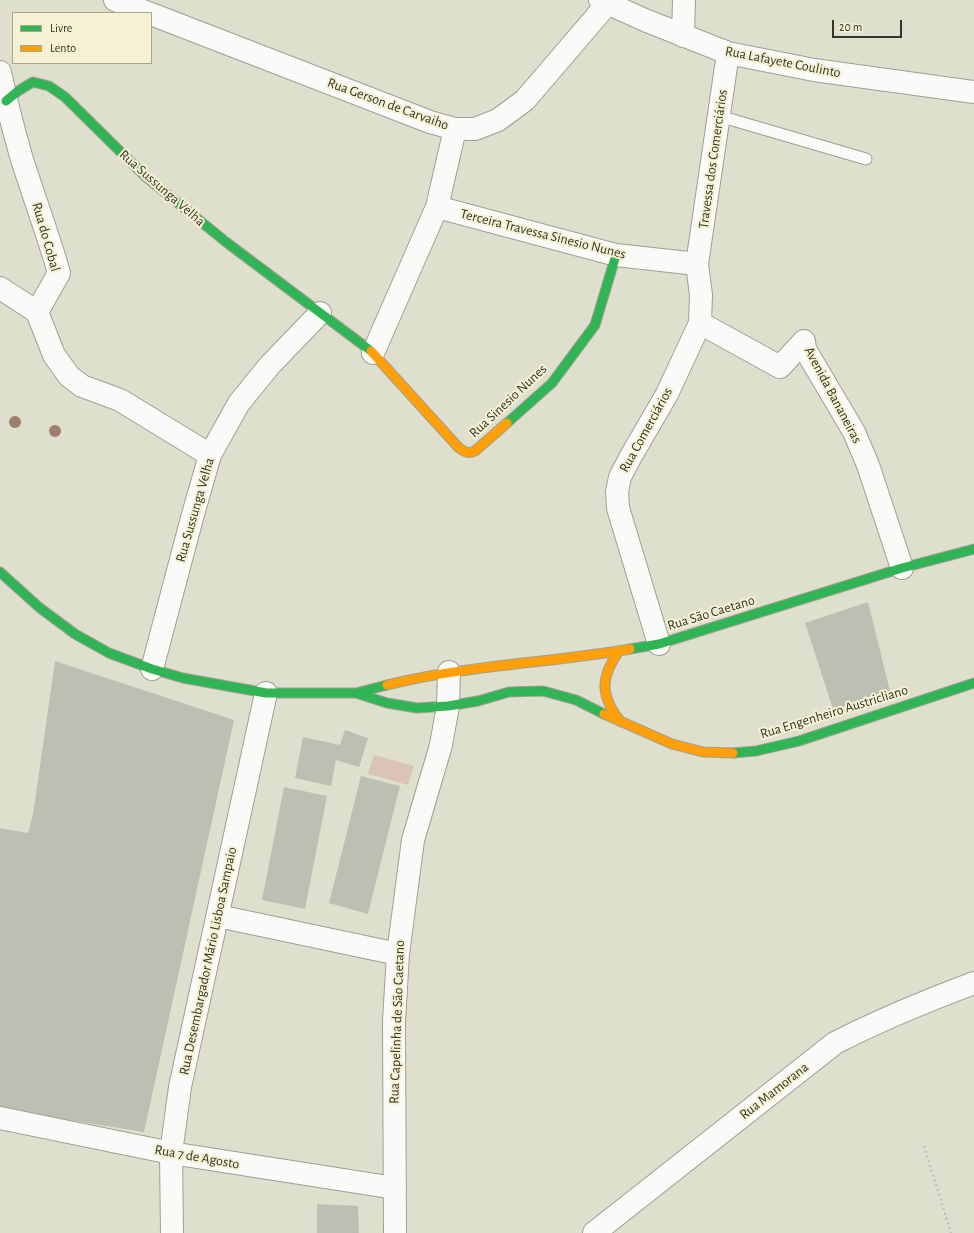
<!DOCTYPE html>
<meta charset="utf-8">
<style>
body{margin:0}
#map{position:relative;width:974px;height:1233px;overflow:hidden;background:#dfdfce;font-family:"Alegreya Sans",sans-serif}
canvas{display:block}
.legend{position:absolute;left:12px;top:12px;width:140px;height:52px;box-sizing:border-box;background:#f5f2d3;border:1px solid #a8a68f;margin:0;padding:5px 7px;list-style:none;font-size:12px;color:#353428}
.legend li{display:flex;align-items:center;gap:8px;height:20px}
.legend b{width:20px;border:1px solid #a8a68f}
.scale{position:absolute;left:832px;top:20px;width:70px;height:18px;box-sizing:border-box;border:2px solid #353428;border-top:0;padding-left:5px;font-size:12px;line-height:14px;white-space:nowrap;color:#353428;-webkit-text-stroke:3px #f5f2d3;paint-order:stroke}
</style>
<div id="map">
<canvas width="974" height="1233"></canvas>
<ul class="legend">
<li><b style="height:5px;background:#30b455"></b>Livre</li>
<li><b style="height:5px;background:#ff9f0a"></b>Lento</li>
</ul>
<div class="scale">20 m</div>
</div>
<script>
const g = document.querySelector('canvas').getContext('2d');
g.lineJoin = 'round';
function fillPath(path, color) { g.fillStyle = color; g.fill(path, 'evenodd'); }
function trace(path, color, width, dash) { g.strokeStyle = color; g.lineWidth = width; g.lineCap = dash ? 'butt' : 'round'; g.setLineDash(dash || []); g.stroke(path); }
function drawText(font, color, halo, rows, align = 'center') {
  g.font = font + ' "Alegreya Sans",sans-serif'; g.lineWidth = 4; g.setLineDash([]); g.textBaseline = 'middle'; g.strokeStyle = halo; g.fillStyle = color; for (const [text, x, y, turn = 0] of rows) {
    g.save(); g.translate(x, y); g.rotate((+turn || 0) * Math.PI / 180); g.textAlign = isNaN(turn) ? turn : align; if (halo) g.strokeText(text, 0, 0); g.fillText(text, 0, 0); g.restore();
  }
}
const green = new Path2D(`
 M 374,755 L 414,766 L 408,785 L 368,774 Z`);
const building = new Path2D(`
 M 868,602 L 891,695 L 833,709 L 805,623 Z
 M 55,661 L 234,720 L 144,1132 L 0,1109 L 0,828 L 28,833 L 33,814 Z
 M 345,730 L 368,738 L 359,767 L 336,760 L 331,786 L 295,778 L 303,737 L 340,745 Z
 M 361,776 L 400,786 L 368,914 L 329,903 Z
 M 284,787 L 327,796 L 305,909 L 262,900 Z
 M 317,1204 L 358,1206 L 359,1233 L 317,1233 Z`);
const path = new Path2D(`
 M 924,1146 L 951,1233`);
const lane = new Path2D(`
 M 719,116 L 866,159`);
const street = new Path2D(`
 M 115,0 L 148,13
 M 600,0 L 647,21 L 728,53 L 814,70 L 974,92
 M 151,14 L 430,122 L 455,129 L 475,129 L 498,120 L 525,100 L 608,3
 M 683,36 L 684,0
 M 0,72 C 6,101 13,128 21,156 C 33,195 48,234 59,273 L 37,312 L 54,355 L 69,376 L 82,386 L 120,400 L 210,455
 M 437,207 L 616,255 L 697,264
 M 0,288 L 37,312
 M 700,323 L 780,367 L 804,341 L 805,349 L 854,432 L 868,465 L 902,568
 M 373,353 L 437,207 L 455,129
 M 659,644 L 618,508 L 617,492 L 620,477 L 631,456 L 667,394 L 700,323 L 701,295 L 697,264 L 728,53
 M 152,669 L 192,518 L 210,455 L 239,403 L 270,365 L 320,313
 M 218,916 L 398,954
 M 0,1118 L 171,1153 L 395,1188
 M 172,1233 L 171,1153 L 180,1087 L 266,693
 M 395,1233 L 394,1021 L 398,954 L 413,840 L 441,745 L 448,706 L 449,672
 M 594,1233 L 835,1043 C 880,1020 926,1001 974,983`);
const fast = new Path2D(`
 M 6,101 L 18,91 L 33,82 L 49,86 L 65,97 L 146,177 L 226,242 L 371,351
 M 507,423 L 552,383 L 595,325 L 616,255
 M 0,572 L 40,608 L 75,634 L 109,653 L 152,669 L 183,678 L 266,693 L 356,693 L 387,685
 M 630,649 L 659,644 L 902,568 L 974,549
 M 356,693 L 387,703 L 417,708 L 448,706 L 478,701 L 509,692 L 543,691 L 576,700 L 604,714
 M 733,753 L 756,751 L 799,741 L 974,683`);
const slow = new Path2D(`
 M 371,351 L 459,448 C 465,452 468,454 475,451 L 507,423
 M 619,651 C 600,678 600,696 621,722
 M 387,685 C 467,665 550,663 630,649
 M 604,714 L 672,744 L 703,752 L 733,753`);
const trees = [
 [15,422],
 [55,431]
];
const streetNames = [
 ["Rua Lafayete Coulinto",783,62,11],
 ["Rua Gerson de Carvaiho",388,104,20],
 ["Travessa dos Comerciários",713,159,-82],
 ["Rua Sussunga Velha",162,188,41],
 ["Terceira Travessa Sinesio Nunes",543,234,14],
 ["Rua do Cobal",46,237,74],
 ["Avenida Bananeiras",833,395,62],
 ["Rua Sinesio Nunes",508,401,-43],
 ["Rua Comerciários",646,430,-61],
 ["Rua Sussunga Velha",195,510,-74],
 ["Rua São Caetano",711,613,-17],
 ["Rua Engenheiro Austricliano",834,712,-17],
 ["Rua Desembargador Mário Lisboa Sampaio",208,961,-78],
 ["Rua Capelinha de São Caetano",397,1022,-88],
 ["Rua Mamorana",774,1091,-38],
 ["Rua 7 de Agosto",197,1157,10]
];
fillPath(green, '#d9c4b5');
fillPath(building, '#bcc0b2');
trace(lane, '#a09f92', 13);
trace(street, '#a09f92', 24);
trace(fast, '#a09f92', 11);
trace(slow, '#a09f92', 11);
trace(path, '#c2c2bc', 2.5, [2, 3]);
trace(lane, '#fafaf8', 11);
trace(street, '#fafaf8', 22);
trace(fast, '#30b455', 9);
trace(slow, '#ff9f0a', 9);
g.fillStyle = '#9e7f6d';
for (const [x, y] of trees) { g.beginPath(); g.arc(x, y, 6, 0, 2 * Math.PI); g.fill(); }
drawText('14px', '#353428', '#f5f2d3', streetNames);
</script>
